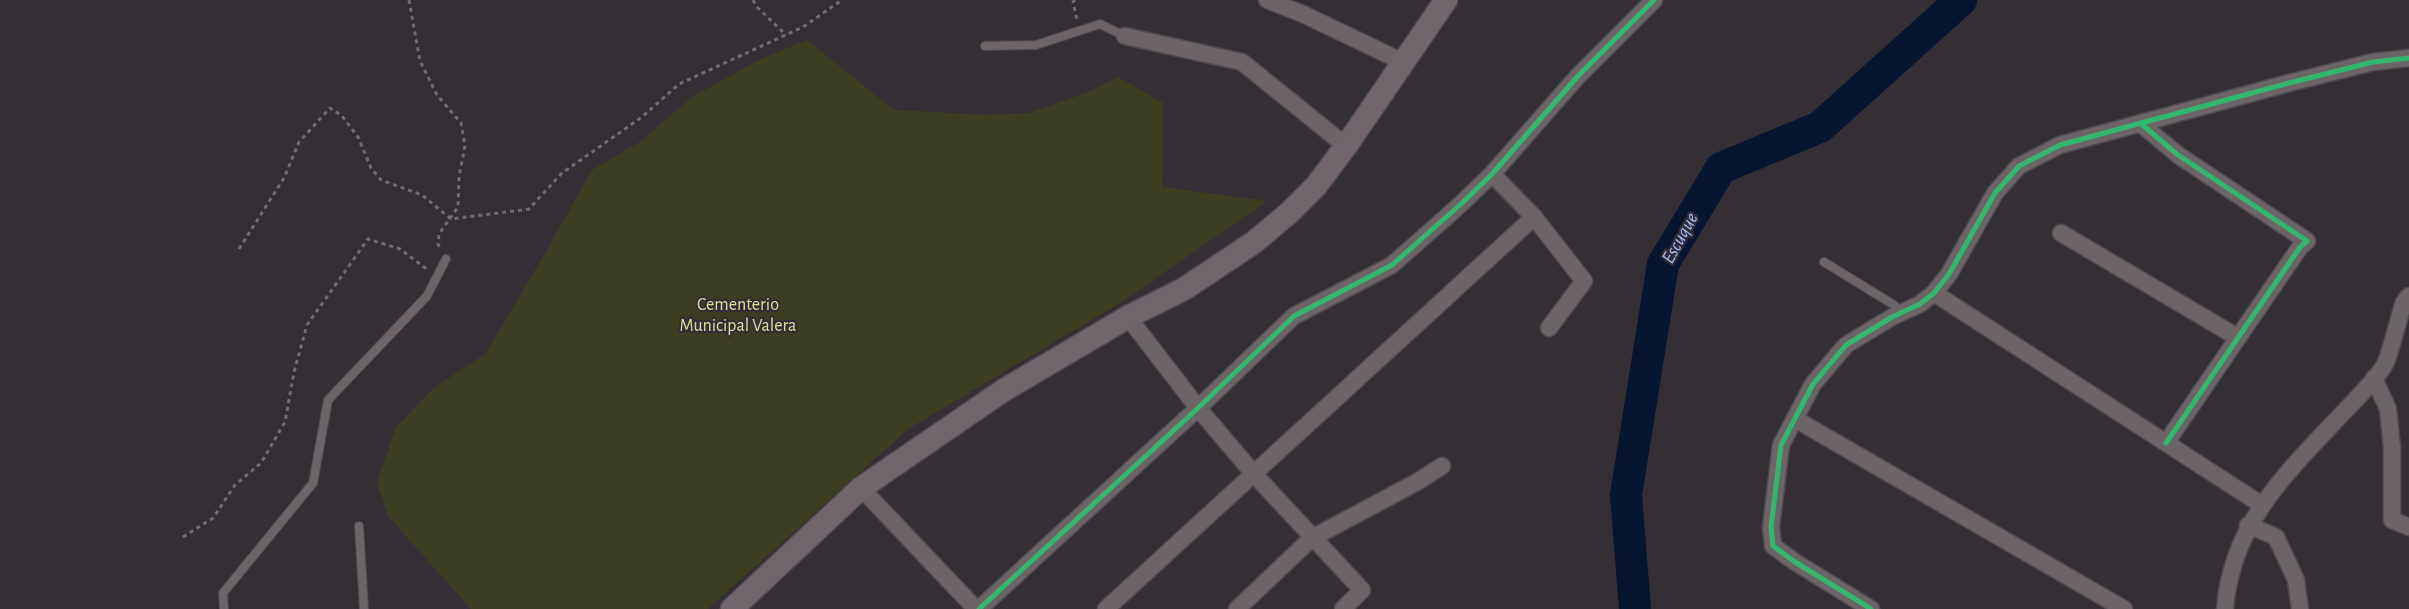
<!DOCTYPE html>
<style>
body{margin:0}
canvas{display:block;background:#342e35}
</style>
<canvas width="2409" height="609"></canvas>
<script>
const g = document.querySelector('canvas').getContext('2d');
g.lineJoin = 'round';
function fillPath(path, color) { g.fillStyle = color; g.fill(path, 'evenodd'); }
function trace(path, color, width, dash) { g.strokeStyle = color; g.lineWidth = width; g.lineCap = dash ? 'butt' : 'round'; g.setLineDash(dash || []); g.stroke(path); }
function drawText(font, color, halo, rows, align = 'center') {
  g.font = font + ' "Alegreya Sans",sans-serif'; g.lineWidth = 4.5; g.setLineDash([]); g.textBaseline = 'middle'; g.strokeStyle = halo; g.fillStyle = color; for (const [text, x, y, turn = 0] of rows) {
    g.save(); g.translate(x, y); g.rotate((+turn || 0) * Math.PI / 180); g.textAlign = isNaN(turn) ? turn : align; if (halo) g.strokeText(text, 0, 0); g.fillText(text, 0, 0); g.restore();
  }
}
const green = new Path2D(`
 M 807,40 L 894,110 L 990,115 L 1029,113 L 1091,91 L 1118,77 L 1163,103 L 1162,187 L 1267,201 L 1120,303 L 908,429 L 708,609 L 471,609 L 388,516 L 377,482 L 396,427 L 435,387 L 485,354 L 544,255 L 592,170 L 641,141 L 692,97 L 759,60 Z`);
const river = new Path2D(`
 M 1635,609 L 1626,495 L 1663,264 L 1721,168 L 1820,127 L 1961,0`);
const path = new Path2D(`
 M 409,0 L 420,61 L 437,95 L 461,123 L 465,146 L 459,177 L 458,207 L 439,234 L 438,244 L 441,250
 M 753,0 L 757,7 L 786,35
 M 1075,0 L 1073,2 L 1077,20
 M 239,249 L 284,178 L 299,142 L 330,108 L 342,116 L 358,137 L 371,168 L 381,180 L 422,195 L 451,219 L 529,209 L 562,173 L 642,117 L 679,84 L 803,27 L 842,0
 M 183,537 L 213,518 L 235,485 L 261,463 L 285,422 L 294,372 L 307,325 L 368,239 L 400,249 L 428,270`);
const service = new Path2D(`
 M 985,46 L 1036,45 L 1100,24 L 1125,36
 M 1824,262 L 1894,305 L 1900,313
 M 359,526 L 364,609
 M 224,609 L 223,593 L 313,483 L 328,400 L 427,296 L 446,259`);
const minor = new Path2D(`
 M 1267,0 L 1303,14 L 1405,63
 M 1125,36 L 1242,62 L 1346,146
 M 2140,123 L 2178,155 L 2307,241 L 2300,247 L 2166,443
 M 1492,174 L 1534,217 L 1584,281 L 1549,328
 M 2061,233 L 2237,337
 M 1934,293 L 2262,505
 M 1128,317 L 1198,408 L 1253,473 L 1362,590 L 1343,609
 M 2374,378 L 2388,409 L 2392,448 L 2392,520 L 2409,527
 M 1795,419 L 2124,609
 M 861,488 L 976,609
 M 2248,525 L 2276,537 L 2296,580 L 2300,609
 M 979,609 L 1198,408 L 1294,316 L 1392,265 L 1462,203 L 1492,174 L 1578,76 L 1654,0
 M 1106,609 L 1534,217
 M 1237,609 L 1312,538 L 1417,482 L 1442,466
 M 1871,609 L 1795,562 L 1773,546 L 1771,527 L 1781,445 L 1813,384 L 1846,345 L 1892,317 L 1920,304 L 1934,293 L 1949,274 L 1995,193 L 2019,166 L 2060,145 L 2289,83 L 2373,62 L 2409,58
 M 2225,609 C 2231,525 2286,473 2341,415 C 2353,402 2377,379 2385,364 C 2392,349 2398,319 2404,302 L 2409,296`);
const secondary = new Path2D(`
 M 732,609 L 861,488 L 1004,390 L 1128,317 L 1184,289 L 1253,243 L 1289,213 L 1316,186 L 1346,146 L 1446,0`);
const cycleway = new Path2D(`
 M 2140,123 L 2178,155 L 2307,241 L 2300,247 L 2166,443
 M 979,609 L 1198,408 L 1294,316 L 1392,265 L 1462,203 L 1492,174 L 1578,76 L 1654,0
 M 1871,609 L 1795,562 L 1773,546 L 1771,527 L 1781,445 L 1813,384 L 1846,345 L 1892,317 L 1920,304 L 1934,293 L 1949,274 L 1995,193 L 2019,166 L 2060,145 L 2289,83 L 2373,62 L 2409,58`);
const parkNames = [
 ["Cementerio",738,305],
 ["Municipal Valera",738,326]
];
const waterNames = [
 ["Escuque",1680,238,-61]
];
fillPath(green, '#3c3e21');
trace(river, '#071531', 32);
trace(service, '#504b51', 10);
trace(minor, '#504b51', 19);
trace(secondary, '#504b51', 25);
trace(path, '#726c6f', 3, [4, 4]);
trace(service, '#6c6467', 8);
trace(minor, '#6c6467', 16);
trace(secondary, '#70666b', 22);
trace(cycleway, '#33b770', 5);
drawText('18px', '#d7e297', '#362b38', parkNames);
drawText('italic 19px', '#9dc0fe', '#362b38', waterNames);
</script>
